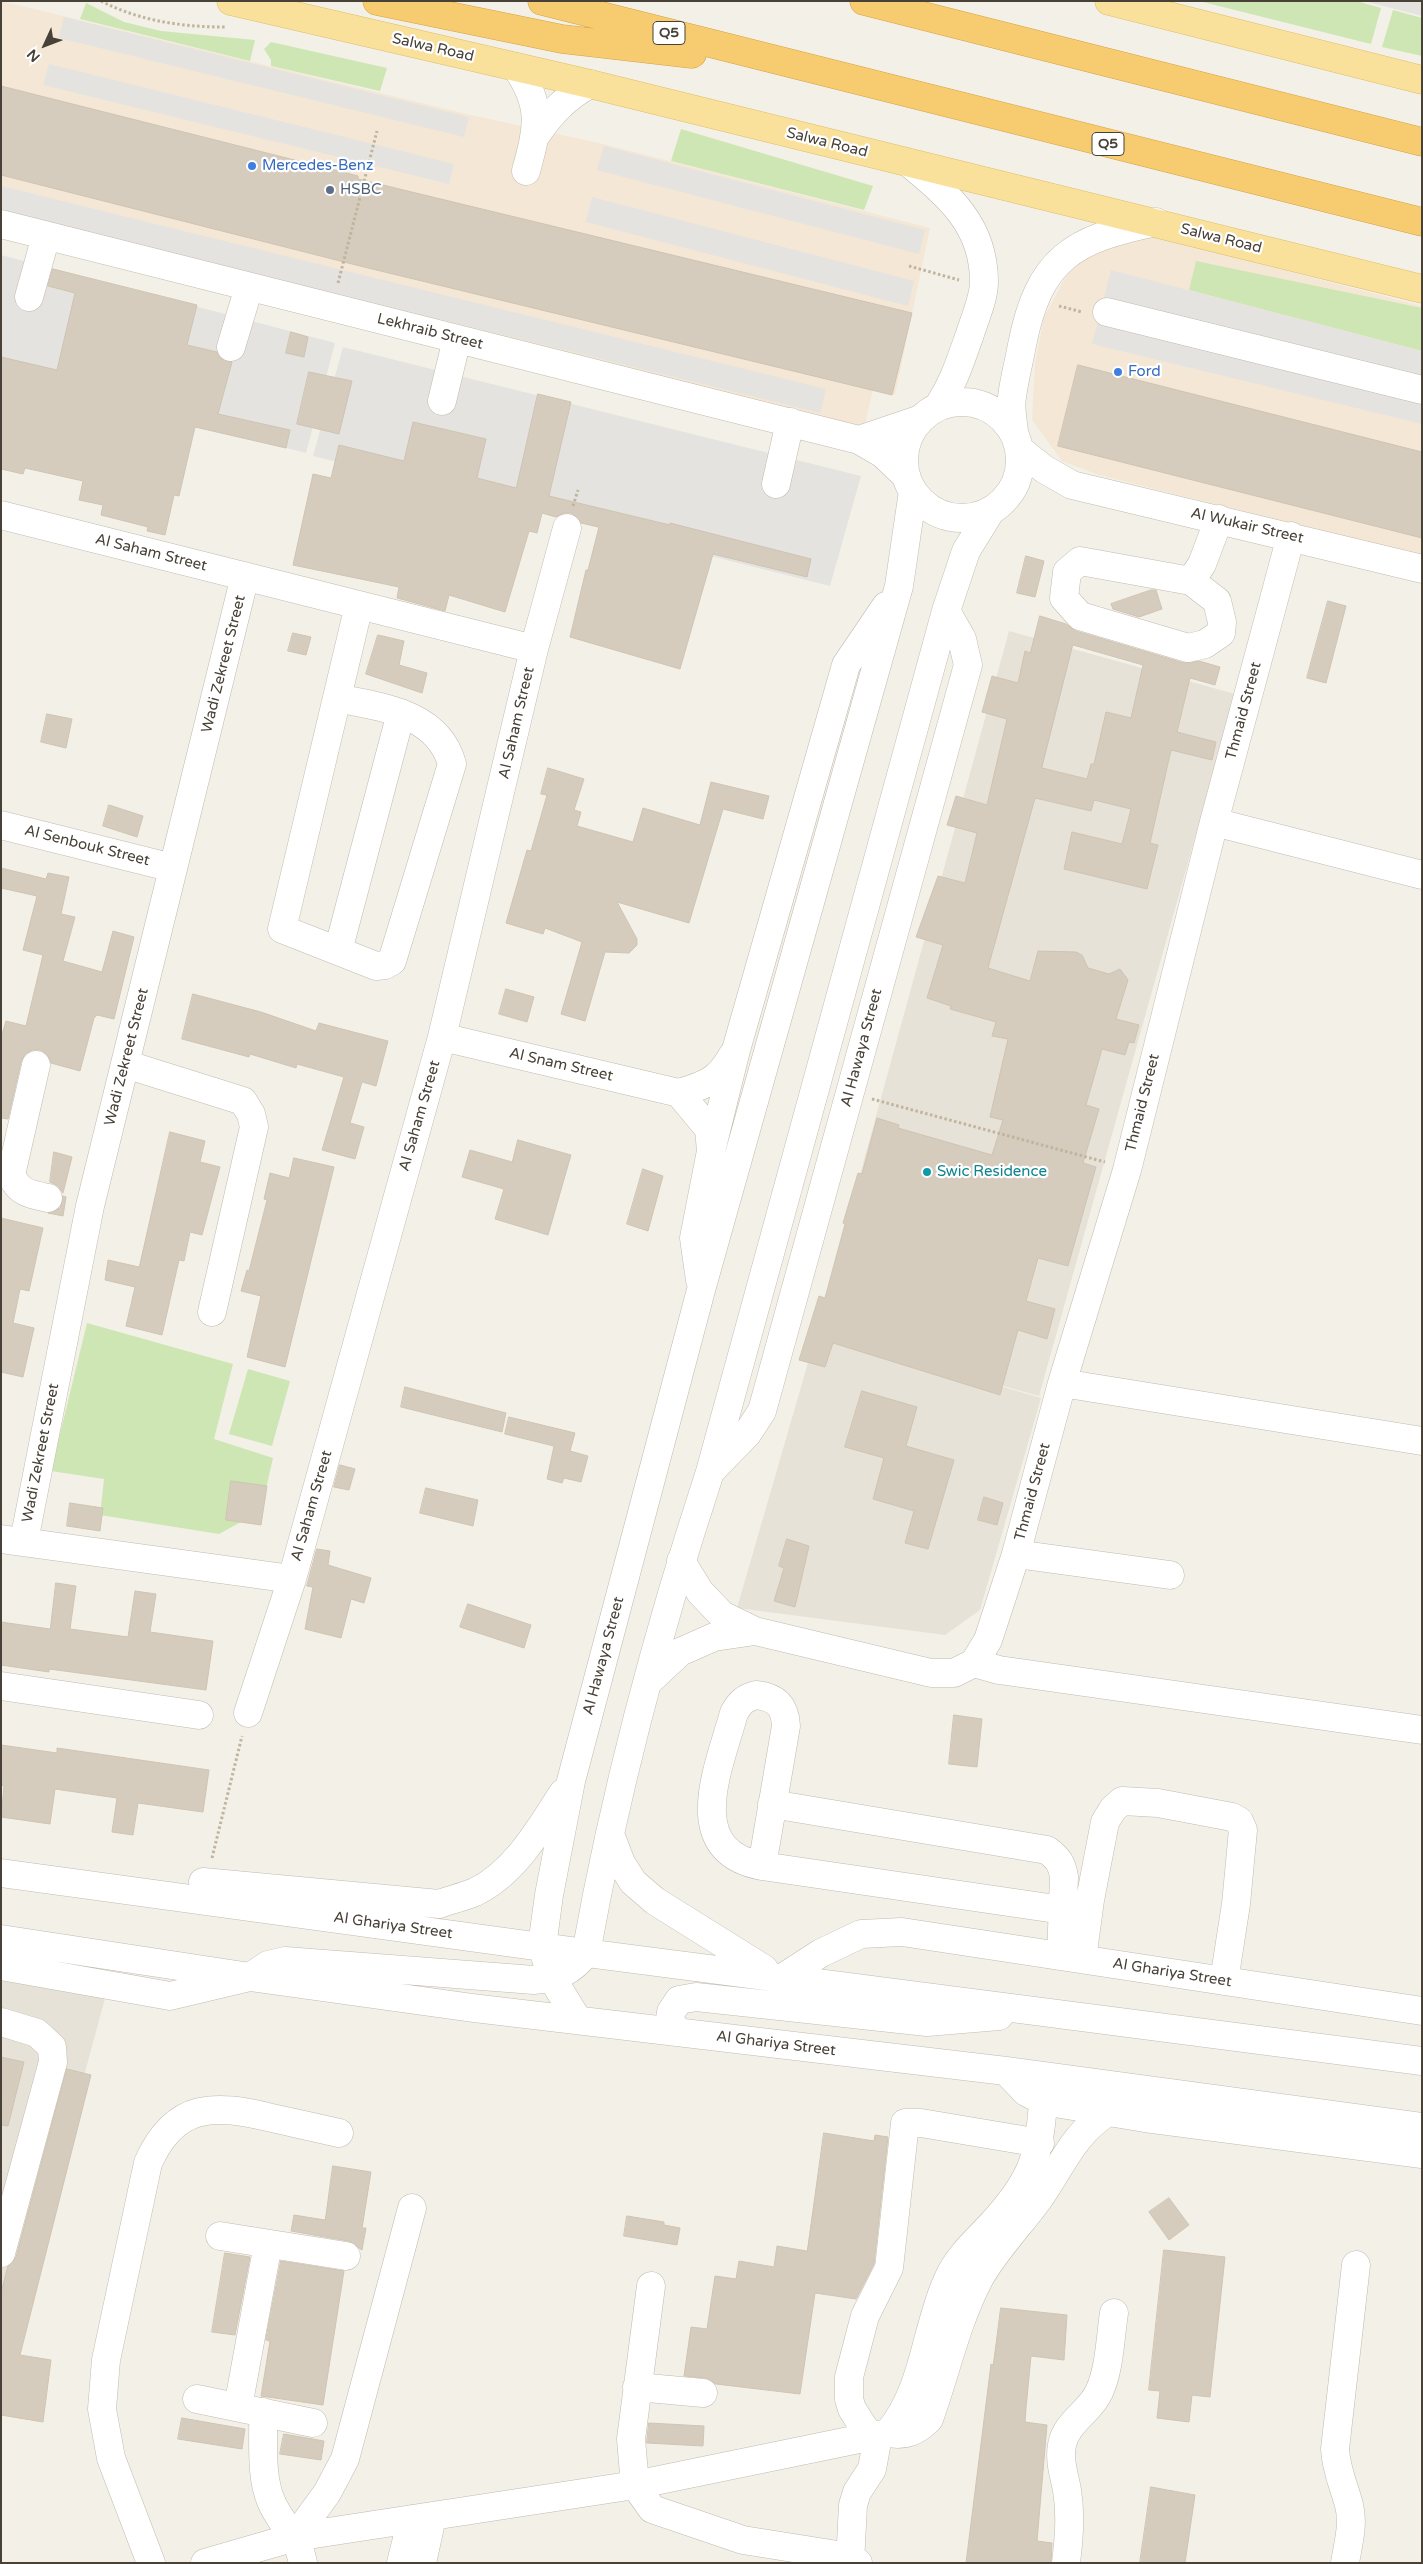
<!DOCTYPE html>
<style>
body{margin:0}
#map{position:relative;width:1423px;height:2564px;overflow:hidden;background:#f3f0e8;font-family:"Varela Round",sans-serif}
canvas{display:block}
.frame{position:absolute;inset:0;border:2px solid #474137;pointer-events:none}
.north{position:absolute;left:20px;top:20px;width:50px;height:50px;-webkit-text-stroke:4px #fff;paint-order:stroke;rotate:227deg;font-size:14px;font-weight:700;line-height:20px;text-align:center;color:#474137}
.north::after{content:'';display:block;margin:auto;width:18px;height:22px;background:#474137;clip-path:polygon(50% 0,100% 100%,50% 72%,0 100%)}
</style>
<div id="map">
<canvas width="1423" height="2564"></canvas>
<div class="frame"></div>
<div class="north">N</div>
</div>
<script>
const g = document.querySelector('canvas').getContext('2d');
g.lineJoin = 'round';
function fillPath(path, color) { g.fillStyle = color; g.fill(path, 'evenodd'); }
function trace(path, color, width, dash) { g.strokeStyle = color; g.lineWidth = width; g.lineCap = dash ? 'butt' : 'round'; g.setLineDash(dash || []); g.stroke(path); }
function drawText(font, color, halo, rows, align = 'center') {
  g.font = font + ' "Varela Round",sans-serif'; g.lineWidth = 4.5; g.setLineDash([]); g.textBaseline = 'middle'; g.strokeStyle = halo; g.fillStyle = color; for (const [text, x, y, turn = 0] of rows) {
    g.save(); g.translate(x, y); g.rotate((+turn || 0) * Math.PI / 180); g.textAlign = isNaN(turn) ? turn : align; if (halo) g.strokeText(text, 0, 0); g.fillText(text, 0, 0); g.restore();
  }
}
const residential = new Path2D(`
 M 1009,631 L 1235,694 L 1039,1396 L 945,1370 L 1041,1398 L 980,1610 L 945,1635 L 737,1608 L 816,1335 Z
 M 1,1976 L 107,1991 L 1,2382 Z`);
const commercial = new Path2D(`
 M 1,1 L 471,115 L 603,144 L 930,228 L 895,395 L 873,389 L 864,429 L 1,215 Z
 M 1149,235 L 1422,306 L 1422,556 L 1099,475 L 1062,461 L 1032,420 L 1035,365 L 1044,317 L 1074,262 Z`);
const green = new Path2D(`
 M 1199,1 L 1356,1 L 1381,8 L 1371,44 Z
 M 86,3 L 124,22 L 161,31 L 255,40 L 250,61 L 80,19 Z
 M 1393,10 L 1422,18 L 1422,56 L 1382,47 Z
 M 271,42 L 387,68 L 380,91 L 271,66 L 271,60 L 264,49 Z
 M 681,129 L 873,186 L 864,210 L 671,161 Z
 M 1196,261 L 1422,308 L 1422,351 L 1189,290 Z
 M 87,1323 L 233,1364 L 214,1439 L 273,1458 L 261,1511 L 219,1534 L 100,1515 L 104,1479 L 51,1471 Z
 M 248,1369 L 290,1381 L 272,1446 L 229,1434 Z`);
const parking = new Path2D(`
 M 1364,1 L 1422,1 L 1422,16 Z
 M 64,17 L 469,117 L 464,137 L 59,38 Z
 M 49,64 L 454,164 L 449,184 L 43,85 Z
 M 604,146 L 925,230 L 919,254 L 597,170 Z
 M 1,186 L 826,389 L 820,413 L 1,211 Z
 M 592,197 L 914,281 L 908,306 L 586,222 Z
 M 1,255 L 335,343 L 306,453 L 1,375 Z
 M 1111,270 L 1422,351 L 1422,424 L 1092,344 Z
 M 343,347 L 861,476 L 830,586 L 313,456 Z`);
const building = new Path2D(`
 M 1,86 L 358,176 L 358,179 L 912,313 L 892,395 L 360,266 L 1,175 Z
 M 53,269 L 197,305 L 187,345 L 217,352 L 220,358 L 232,362 L 218,414 L 290,430 L 286,448 L 195,427 L 179,496 L 174,495 L 165,535 L 147,531 L 148,527 L 101,515 L 103,505 L 79,500 L 83,481 L 25,468 L 23,474 L 1,469 L 1,357 L 57,370 L 75,293 L 48,286 Z
 M 291,332 L 308,337 L 304,357 L 286,353 Z
 M 1078,365 L 1422,452 L 1422,538 L 1058,446 Z
 M 309,372 L 352,381 L 339,434 L 297,424 Z
 M 538,394 L 571,402 L 549,496 L 670,525 L 670,523 L 811,559 L 807,577 L 713,554 L 680,669 L 570,637 L 586,570 L 588,570 L 599,527 L 581,523 L 572,513 L 564,513 L 556,517 L 542,513 L 537,533 L 529,531 L 505,612 L 449,595 L 445,611 L 397,598 L 399,587 L 293,565 L 313,474 L 331,478 L 339,445 L 404,461 L 413,422 L 486,439 L 477,478 L 516,488 Z
 M 1026,556 L 1044,561 L 1035,597 L 1017,593 Z
 M 1151,590 L 1156,590 L 1162,609 L 1139,617 L 1113,609 L 1111,604 Z
 M 1328,601 L 1346,606 L 1326,683 L 1307,678 Z
 M 1040,616 L 1066,624 L 1076,631 L 1184,663 L 1199,661 L 1220,667 L 1215,685 L 1190,678 L 1177,732 L 1216,742 L 1212,760 L 1171,750 L 1150,843 L 1158,845 L 1147,889 L 1064,869 L 1072,832 L 1122,844 L 1131,809 L 1094,800 L 1091,811 L 1035,798 L 988,968 L 1030,981 L 1038,951 L 1076,952 L 1082,955 L 1088,968 L 1109,974 L 1120,969 L 1128,980 L 1116,1019 L 1139,1025 L 1134,1043 L 1129,1042 L 1125,1055 L 1102,1049 L 1086,1105 L 1099,1109 L 1083,1163 L 1096,1167 L 1068,1266 L 1038,1258 L 1026,1301 L 1055,1309 L 1047,1339 L 1018,1330 L 1000,1395 L 833,1343 L 825,1367 L 799,1360 L 819,1296 L 825,1298 L 845,1224 L 843,1223 L 858,1173 L 862,1174 L 877,1118 L 899,1125 L 898,1128 L 992,1155 L 1003,1120 L 990,1117 L 1008,1039 L 992,1036 L 996,1022 L 950,1009 L 951,1006 L 927,998 L 943,945 L 916,937 L 938,876 L 965,883 L 977,833 L 947,825 L 956,796 L 987,805 L 1007,719 L 982,712 L 992,676 L 1018,683 L 1025,651 L 1030,653 ZM 1073,645 L 1143,665 L 1131,718 L 1106,712 L 1094,764 L 1091,764 L 1087,779 L 1042,768 Z
 M 293,633 L 311,637 L 306,655 L 288,651 Z
 M 378,635 L 404,641 L 399,665 L 427,673 L 422,693 L 366,674 Z
 M 47,714 L 72,719 L 66,748 L 41,742 Z
 M 548,768 L 584,779 L 574,810 L 581,812 L 577,826 L 633,842 L 643,808 L 700,825 L 711,782 L 769,796 L 763,819 L 723,809 L 689,923 L 617,902 L 637,939 L 637,945 L 629,953 L 605,952 L 585,1021 L 561,1014 L 582,942 L 545,928 L 543,934 L 506,923 L 527,850 L 531,851 L 547,795 L 541,794 Z
 M 109,805 L 143,816 L 137,837 L 103,826 Z
 M 1,868 L 46,879 L 48,873 L 69,877 L 61,914 L 75,917 L 63,961 L 102,972 L 113,931 L 134,937 L 114,1019 L 97,1015 L 94,1018 L 80,1071 L 51,1063 L 47,1054 L 40,1050 L 32,1050 L 25,1054 L 21,1062 L 8,1119 L 1,1118 L 1,1038 L 6,1021 L 26,1026 L 43,955 L 23,950 L 37,896 L 1,888 Z
 M 506,989 L 534,997 L 527,1022 L 499,1014 Z
 M 193,994 L 261,1012 L 316,1031 L 319,1023 L 388,1041 L 376,1086 L 362,1082 L 350,1123 L 364,1127 L 355,1159 L 322,1150 L 344,1077 L 297,1064 L 296,1068 L 250,1054 L 249,1057 L 182,1039 Z
 M 170,1132 L 205,1141 L 200,1162 L 220,1167 L 202,1235 L 190,1232 L 184,1261 L 179,1260 L 162,1335 L 126,1326 L 135,1287 L 105,1280 L 108,1260 L 139,1267 Z
 M 518,1140 L 571,1155 L 548,1235 L 495,1219 L 504,1189 L 462,1177 L 470,1150 L 512,1162 Z
 M 54,1152 L 72,1157 L 63,1193 L 58,1186 L 50,1182 Z
 M 294,1158 L 334,1167 L 285,1367 L 247,1357 L 261,1296 L 241,1291 L 247,1270 L 249,1271 L 267,1200 L 264,1199 L 270,1173 L 289,1178 Z
 M 643,1169 L 663,1176 L 648,1231 L 627,1224 Z
 M 63,1196 L 66,1197 L 63,1216 L 48,1213 L 60,1208 Z
 M 1,1218 L 43,1228 L 29,1291 L 20,1289 L 13,1323 L 34,1328 L 23,1377 L 1,1372 Z
 M 405,1387 L 506,1413 L 502,1432 L 401,1407 Z
 M 862,1391 L 917,1407 L 906,1446 L 954,1460 L 928,1549 L 905,1543 L 914,1511 L 873,1499 L 884,1458 L 845,1447 Z
 M 509,1417 L 575,1433 L 570,1451 L 588,1456 L 581,1482 L 564,1478 L 562,1483 L 547,1479 L 554,1446 L 505,1434 Z
 M 340,1465 L 355,1469 L 349,1490 L 334,1487 Z
 M 231,1481 L 267,1486 L 261,1525 L 226,1520 Z
 M 426,1488 L 478,1500 L 473,1526 L 420,1513 Z
 M 984,1497 L 1003,1503 L 997,1525 L 978,1520 Z
 M 70,1503 L 103,1508 L 100,1531 L 67,1526 Z
 M 787,1539 L 809,1546 L 795,1607 L 774,1601 L 784,1568 L 779,1566 Z
 M 317,1549 L 330,1551 L 328,1565 L 371,1578 L 364,1603 L 351,1599 L 341,1638 L 305,1629 L 313,1587 L 307,1586 Z
 M 56,1583 L 76,1586 L 70,1629 L 128,1637 L 135,1591 L 156,1594 L 150,1632 L 213,1641 L 206,1690 L 49,1669 L 49,1672 L 1,1665 L 1,1622 L 50,1629 Z
 M 468,1604 L 531,1625 L 524,1648 L 460,1627 Z
 M 954,1715 L 982,1719 L 977,1767 L 949,1764 Z
 M 1,1745 L 57,1753 L 57,1748 L 209,1770 L 203,1812 L 138,1803 L 133,1835 L 112,1832 L 117,1798 L 55,1789 L 50,1824 L 1,1817 L 4,1786 L 1,1785 Z
 M 1,2057 L 24,2062 L 8,2126 L 1,2125 Z
 M 67,2069 L 91,2075 L 20,2355 L 51,2360 L 43,2422 L 1,2415 L 1,2293 L 8,2266 L 16,2257 Z
 M 824,2133 L 874,2141 L 875,2135 L 888,2137 L 874,2264 L 856,2299 L 815,2293 L 800,2394 L 716,2384 L 705,2378 L 684,2376 L 691,2327 L 707,2329 L 715,2276 L 736,2279 L 739,2261 L 774,2267 L 777,2246 L 807,2251 Z
 M 333,2166 L 371,2172 L 362,2228 L 366,2228 L 362,2250 L 348,2241 L 291,2231 L 294,2215 L 325,2220 Z
 M 1169,2198 L 1189,2225 L 1169,2240 L 1149,2212 Z
 M 627,2216 L 664,2222 L 664,2225 L 680,2228 L 677,2245 L 624,2236 Z
 M 1164,2250 L 1225,2257 L 1210,2397 L 1192,2395 L 1189,2422 L 1157,2418 L 1160,2391 L 1149,2390 Z
 M 225,2253 L 250,2257 L 235,2335 L 212,2332 Z
 M 281,2261 L 344,2271 L 323,2405 L 261,2396 L 270,2341 L 266,2340 Z
 M 1001,2308 L 1067,2315 L 1064,2360 L 1031,2356 L 1026,2408 L 1025,2422 L 1047,2425 L 1037,2541 L 1052,2543 L 1051,2563 L 966,2563 L 991,2364 L 993,2365 Z
 M 182,2418 L 245,2429 L 242,2449 L 178,2439 Z
 M 649,2423 L 704,2426 L 703,2446 L 647,2443 Z
 M 284,2434 L 324,2441 L 321,2460 L 280,2454 Z
 M 1151,2487 L 1195,2495 L 1185,2563 L 1140,2563 Z`);
const path = new Path2D(`
 M 101,1 C 140,21 182,27 225,27
 M 909,266 L 959,280
 M 338,283 L 377,131
 M 1059,306 L 1082,312
 M 573,506 L 578,490
 M 872,1099 L 1105,1162
 M 212,1858 L 242,1736`);
const minor = new Path2D(`
 M 516,67 C 543,106 538,127 526,171
 M 536,135 C 551,113 566,97 590,84
 M 909,163 C 949,196 984,225 984,282 C 984,298 975,318 970,334 C 960,362 954,382 938,407
 M 1,224 L 859,440 L 883,454 L 906,476
 M 29,297 L 46,236
 M 1107,312 L 1422,390
 M 231,347 L 249,287
 M 442,401 L 457,339
 M904 460a58 58 0 1 1 116 0a58 58 0 1 1-116 0Z
 M 1014,432 C 1013,421 1010,408 1012,397 C 1014,380 1019,362 1022,345 C 1039,258 1073,239 1156,222
 M 859,440 L 921,419
 M 1020,450 L 1044,469 L 1072,485 L 1422,569
 M 776,484 L 790,422
 M 1,515 L 534,649
 M 1080,561 L 1191,581 L 1217,601 L 1222,622 L 1221,633 L 1205,644 L 1188,648 L 1080,616 L 1064,598 L 1067,572 Z
 M 1191,581 L 1202,564 L 1219,519
 M 337,698 C 381,707 438,713 452,764 L 392,961 L 385,965 L 376,966 L 282,929 L 350,643 L 359,605
 M 1214,822 L 1422,875
 M 1,825 L 173,868
 M 338,951 L 401,713
 M 442,1037 L 679,1093 C 706,1085 718,1081 732,1056
 M 125,1064 L 243,1101 L 251,1114 L 254,1127 L 212,1312
 M 36,1065 L 11,1175 C 19,1193 30,1194 48,1198
 M 679,1093 L 709,1129 L 711,1151
 M 700,1280 L 694,1238 L 711,1151 L 736,1050 L 846,665 L 886,606
 M 1062,1383 L 1422,1441
 M 713,1469 L 747,1434 L 762,1411 L 968,665 L 962,639 L 946,611
 M 1,1539 L 292,1579
 M 24,1541 L 90,1206 L 245,576
 M 1016,1554 L 1170,1575
 M 681,1561 L 700,1592 L 722,1615 L 755,1631 L 931,1673 L 954,1673 L 974,1663 L 999,1670 L 1422,1730
 M 974,1663 L 988,1640 L 1016,1554 L 1062,1383 L 1127,1170 L 1214,822 L 1291,536
 M 649,1681 L 680,1652 L 714,1637 L 755,1631
 M 1,1686 L 199,1715
 M 756,1695 C 776,1697 785,1706 786,1726 L 762,1866 C 680,1851 720,1765 734,1713 C 740,1702 745,1698 756,1695 Z
 M 248,1713 L 292,1579 L 442,1037 L 534,649 L 567,528
 M 772,1804 L 1047,1850 C 1058,1858 1062,1864 1064,1877 L 1061,1956
 M 610,1834 L 621,1863 L 633,1882 L 655,1901 L 764,1969
 M 762,1866 L 1063,1910
 M 1,1873 L 586,1953 L 1422,2061
 M 203,1882 L 439,1904 C 450,1900 463,1897 475,1892 C 515,1873 540,1828 563,1793
 M 1,1939 L 250,1977 L 473,2008 L 1006,2071 L 1422,2127
 M 1082,1959 L 1090,1900 L 1105,1822 L 1113,1809 L 1122,1801 L 1158,1803 L 1232,1817 L 1239,1821 L 1243,1830 L 1236,1904 L 1224,1981
 M 1,1966 L 170,1996 L 250,1977 L 268,1965 L 285,1961 L 534,1980 C 557,1978 572,1971 586,1953 C 615,1792 659,1627 710,1472 L 946,611 L 966,551 L 990,512
 M 784,1977 L 821,1953 L 861,1934 L 902,1932 L 1422,2011
 M 577,2019 L 552,1978 L 542,1946 L 549,1895 L 571,1781 L 701,1290 L 899,586 L 913,491
 M 1,2022 L 37,2033 L 52,2047 L 53,2062 L 1,2253
 M 679,2032 L 670,2022 L 671,2012 L 679,2000 L 696,1997 L 927,2022 L 999,2016
 M 1006,2071 L 1026,2092 L 1043,2101 L 1145,2118 L 1422,2154
 M 220,2236 L 346,2256
 M 651,2286 L 631,2439 L 635,2485 L 652,2509 L 743,2540 L 850,2557 L 858,2563
 M 637,2387 L 703,2393
 M 197,2399 L 313,2423
 M 238,2407 L 268,2244
 M 263,2412 C 264,2440 260,2475 271,2501 C 281,2525 298,2535 303,2563
 M 888,2433 C 925,2390 925,2329 948,2279 C 958,2257 974,2243 990,2226 C 1030,2183 1040,2159 1043,2101
 M 295,2537 L 327,2493 L 345,2459 L 412,2208
 M 151,2563 L 111,2458 L 102,2409 L 106,2360 L 148,2163 C 175,2102 214,2104 272,2118 C 294,2123 317,2128 339,2133
 M 205,2563 L 295,2537 L 635,2485 L 888,2433 C 905,2436 916,2432 929,2419 C 946,2372 956,2323 979,2279 C 995,2250 1019,2226 1038,2200 C 1063,2165 1071,2136 1109,2111
 M 401,2563 L 412,2519
 M 422,2563 L 432,2517
 M 850,2563 L 853,2505 L 857,2492 L 872,2469 L 876,2447 L 872,2436 L 864,2428 L 852,2409 L 849,2399 L 849,2377 L 865,2316 L 889,2268 L 905,2123 L 921,2123 L 1040,2143
 M 1066,2563 C 1069,2538 1071,2515 1067,2490 C 1064,2474 1059,2461 1062,2445 C 1066,2422 1090,2412 1099,2392 C 1110,2368 1110,2338 1114,2313
 M 1345,2563 C 1348,2544 1354,2524 1349,2505 C 1344,2486 1336,2470 1335,2449 L 1356,2265`);
const major = new Path2D(`
 M 231,1 L 590,84 L 1422,289
 M 1109,1 L 1422,80`);
const highway = new Path2D(`
 M 377,1 L 562,39 L 692,54
 M 542,1 L 1422,222
 M 864,1 L 1422,142`);
const markers = [
 [252,166,5,"#3f7fe0"],
 [330,190,5,"#5c6f8a"],
 [1118,372,5,"#3f7fe0"],
 [927,1172,5,"#0f9aa8"]
];
const shields = [
 [669,33,32],
 [1108,144,32]
];
const shieldNames = [
 ["Q5",669,33],
 ["Q5",1108,144]
];
const streetNames = [
 ["Salwa Road",433,48,13],
 ["Salwa Road",827,143,14],
 ["Salwa Road",1221,239,14],
 ["Lekhraib Street",430,332,14],
 ["Al Wukair Street",1247,526,13],
 ["Al Saham Street",151,553,14],
 ["Wadi Zekreet Street",224,664,-76],
 ["Thmaid Street",1244,711,-75],
 ["Al Saham Street",517,723,-77],
 ["Al Senbouk Street",87,846,14],
 ["Al Hawaya Street",862,1048,-75],
 ["Wadi Zekreet Street",127,1057,-76],
 ["Al Snam Street",561,1065,13],
 ["Thmaid Street",1143,1103,-76],
 ["Al Saham Street",420,1116,-74],
 ["Wadi Zekreet Street",41,1453,-79],
 ["Thmaid Street",1033,1492,-75],
 ["Al Saham Street",312,1506,-74],
 ["Al Hawaya Street",604,1656,-75],
 ["Al Ghariya Street",393,1926,8],
 ["Al Ghariya Street",1172,1973,9],
 ["Al Ghariya Street",776,2044,7]
];
const shopNames = [
 ["Mercedes-Benz",262,166],
 ["Ford",1128,372]
];
const serviceNames = [
 ["HSBC",340,190]
];
const cultureNames = [
 ["Swic Residence",937,1172]
];
fillPath(residential, '#e7e2d7');
fillPath(commercial, '#f4e7d5');
fillPath(green, '#cee6b3');
fillPath(parking, '#e5e3e0');
fillPath(building, '#d5ccbe');
trace(building, '#cfc4b2', 1);
trace(minor, '#c1bbae', 29);
trace(major, '#debe6b', 29);
trace(highway, '#d6a140', 29);
trace(path, '#c0b49d', 3, [2.5, 2.5]);
trace(minor, '#fff', 28);
trace(major, '#f9e09b', 28);
trace(highway, '#f7cc70', 28);
for (const [x, y, r, color] of markers) { const dot = new Path2D(); dot.arc(x, y, r, 0, 2 * Math.PI); g.fillStyle = color; g.fill(dot); trace(dot, '#fff', 2); }
for (const [x, y, w] of shields) { const box = new Path2D(); box.roundRect(x - w / 2, y - 11.5, w, 23, 4); g.fillStyle = '#fff'; g.fill(box); trace(box, '#474137', 1); }
drawText('bold 14px', '#474137', null, shieldNames);
drawText('15px', '#474137', '#fff', streetNames);
drawText('15px', '#366cbe', '#fff', shopNames, 'left');
drawText('15px', '#4e5e75', '#fff', serviceNames, 'left');
drawText('15px', '#0d838f', '#fff', cultureNames, 'left');
</script>
